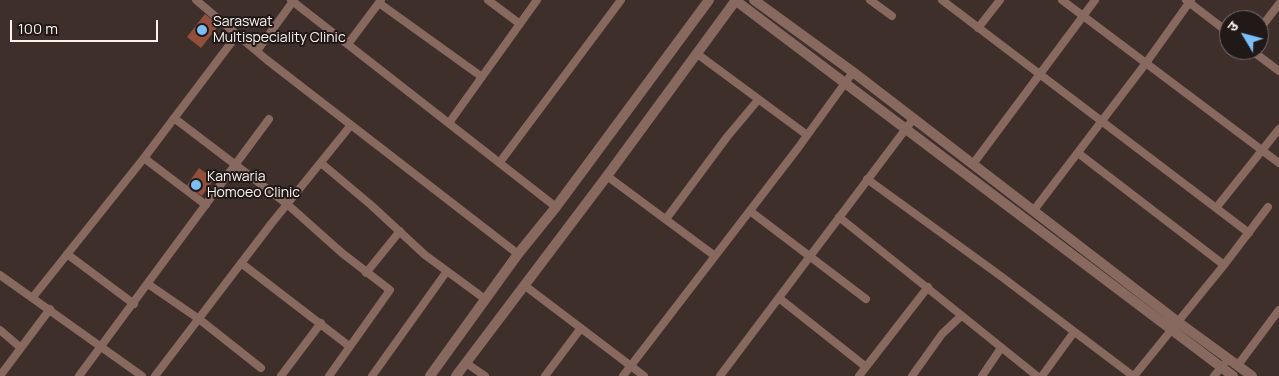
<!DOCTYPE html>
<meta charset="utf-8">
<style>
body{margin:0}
#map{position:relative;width:1279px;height:376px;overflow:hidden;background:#3e2f2a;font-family:Manrope,"Noto Sans Devanagari",sans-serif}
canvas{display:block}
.north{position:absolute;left:1219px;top:10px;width:50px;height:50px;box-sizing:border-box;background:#201917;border:1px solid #78706d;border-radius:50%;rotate:307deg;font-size:14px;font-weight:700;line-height:20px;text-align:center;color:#fcf2ef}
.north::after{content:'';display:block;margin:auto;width:18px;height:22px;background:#7bbef8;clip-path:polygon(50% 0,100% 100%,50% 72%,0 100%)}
.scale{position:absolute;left:10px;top:20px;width:148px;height:22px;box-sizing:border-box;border:2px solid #fcf2ef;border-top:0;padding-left:6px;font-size:15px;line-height:18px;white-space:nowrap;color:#fcf2ef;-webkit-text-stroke:4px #201917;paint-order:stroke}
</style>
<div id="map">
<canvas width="1279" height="376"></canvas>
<div class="north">उ</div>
<div class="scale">100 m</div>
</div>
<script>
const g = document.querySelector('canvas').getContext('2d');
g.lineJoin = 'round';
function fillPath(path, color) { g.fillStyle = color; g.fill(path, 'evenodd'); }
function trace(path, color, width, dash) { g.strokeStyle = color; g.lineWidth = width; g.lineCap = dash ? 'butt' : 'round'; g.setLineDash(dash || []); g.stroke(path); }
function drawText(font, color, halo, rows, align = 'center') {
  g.font = font + ' Manrope,sans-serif'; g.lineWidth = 4; g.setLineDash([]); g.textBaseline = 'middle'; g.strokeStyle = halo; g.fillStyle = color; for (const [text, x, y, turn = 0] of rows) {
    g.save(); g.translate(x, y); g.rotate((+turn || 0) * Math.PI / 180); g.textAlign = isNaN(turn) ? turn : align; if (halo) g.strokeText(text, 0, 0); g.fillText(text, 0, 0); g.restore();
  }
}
const building = new Path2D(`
 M 205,14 L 219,25 L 201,48 L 187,37 Z
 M 199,168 L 214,179 L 202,196 L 187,185 Z`);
const minor = new Path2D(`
 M 196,0 L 267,60 L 518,254
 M 291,0 L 556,207
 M 488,0 L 520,24
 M 870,0 L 892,16
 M 942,0 L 1249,233
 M 1062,0 L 1279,163
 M 1186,0 L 1229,33
 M 379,3 L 482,77
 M 978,28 L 1000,0
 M 1259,30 L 1279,4
 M 348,44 L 381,0
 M 1251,50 L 1279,71
 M 257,51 L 294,0
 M 696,53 L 807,135
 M 174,118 L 287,204 L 342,253 L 390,290 L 329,376
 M 449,123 L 537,0
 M 1078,153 L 1224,265
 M 144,158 L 206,205
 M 500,162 L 621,0
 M 321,163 L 371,205 L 425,255 L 485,299
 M 973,164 L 1095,0
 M 607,176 L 715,256
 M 867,179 L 1002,277 L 1133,376
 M 1216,208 L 1279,129
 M 1034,210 L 1146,63 L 1191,0
 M 750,211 L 866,299
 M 839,217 L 1037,376
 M 666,219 L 727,137 L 758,100
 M 67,254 L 134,304
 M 241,263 L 349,346
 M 366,273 L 400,231
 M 0,275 L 142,376
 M 148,284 L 199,319 L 261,368
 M 524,285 L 644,376
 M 33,297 L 144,158 L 237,35
 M 779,298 L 866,367
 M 0,330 L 21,348
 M 466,363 L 485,376
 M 1238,365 L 1279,310
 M 0,376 L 50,309
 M 79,376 L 269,119
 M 155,376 L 271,224 L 351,125
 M 281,376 L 321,323
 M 372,376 L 447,271
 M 545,376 L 581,328
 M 623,376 L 798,148 L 853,72
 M 720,376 L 914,118
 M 859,376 L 928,287
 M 912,376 L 942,334 L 961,316
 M 982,376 L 1001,348
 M 1042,376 L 1074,332
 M 1134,376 L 1224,265 L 1268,207
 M 1214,376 L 1224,364`);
const tertiary = new Path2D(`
 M 735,0 L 1233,376
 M 754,0 L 853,72 L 1178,322 L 1252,376
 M 430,376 L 518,254 L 556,207 L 709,0
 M 456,376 L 607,176 L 736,0`);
const markers = [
 [202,30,6,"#7bbef8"],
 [196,185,6,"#7bbef8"]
];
const poiNames = [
 ["Saraswat",213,22],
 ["Multispeciality Clinic",213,38],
 ["Kanwaria",207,177],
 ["Homoeo Clinic",207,193]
];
fillPath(building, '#924f3c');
trace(minor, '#886960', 8);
trace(tertiary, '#886960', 10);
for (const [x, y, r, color] of markers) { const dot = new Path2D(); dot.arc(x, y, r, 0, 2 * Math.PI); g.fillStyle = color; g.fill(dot); trace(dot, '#201917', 2); }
drawText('14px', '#fcf2ef', '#201917', poiNames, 'left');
</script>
